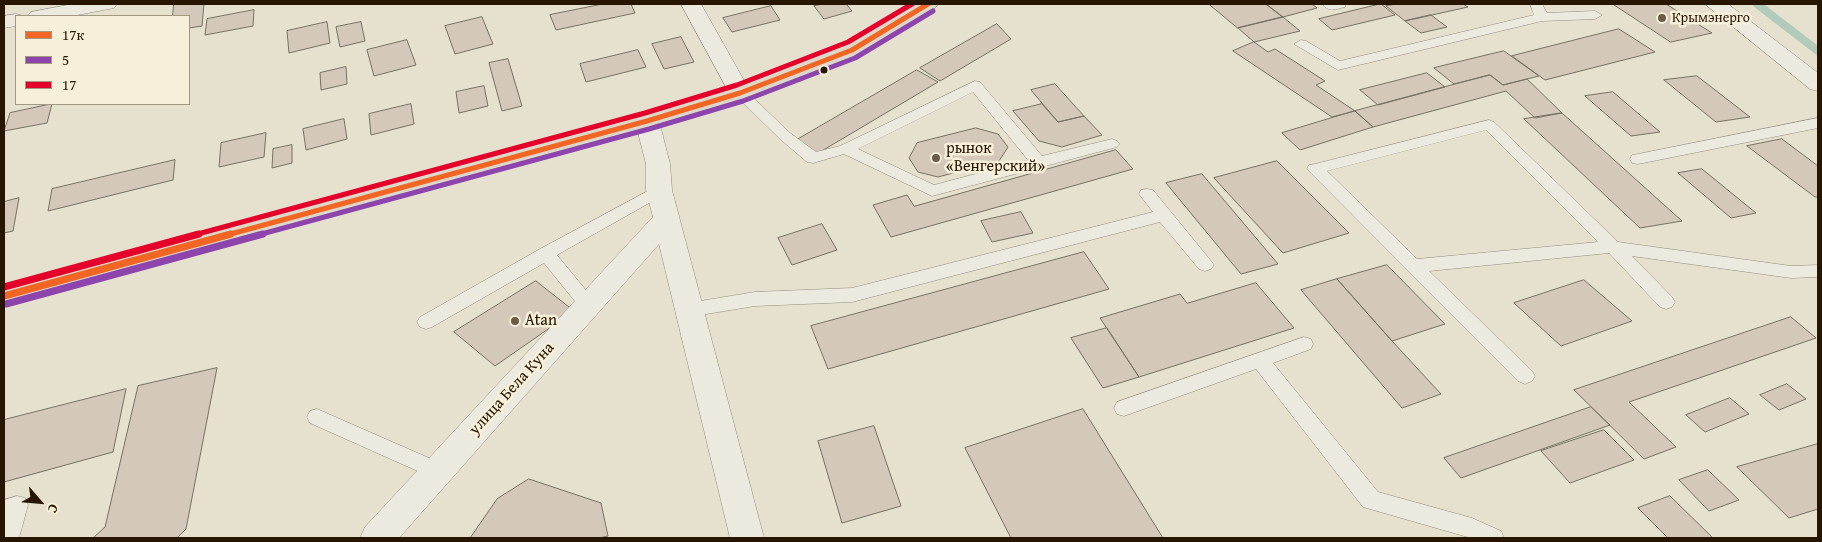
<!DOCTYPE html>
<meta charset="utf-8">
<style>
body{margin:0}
#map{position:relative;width:1822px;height:542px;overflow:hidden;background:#e6e1ce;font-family:"Gentium Book Plus",serif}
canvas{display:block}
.frame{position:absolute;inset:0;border:5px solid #271500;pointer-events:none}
.legend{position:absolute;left:15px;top:15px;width:175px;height:90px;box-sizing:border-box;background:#f6efd9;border:1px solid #a39882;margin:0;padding:6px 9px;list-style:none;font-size:15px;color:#271500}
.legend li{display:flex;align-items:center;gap:10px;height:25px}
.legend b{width:25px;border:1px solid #a39882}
.north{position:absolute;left:15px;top:477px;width:50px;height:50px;-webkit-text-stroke:4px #f6efd9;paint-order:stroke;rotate:117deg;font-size:14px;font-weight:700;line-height:20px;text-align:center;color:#271500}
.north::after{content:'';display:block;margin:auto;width:18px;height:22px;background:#271500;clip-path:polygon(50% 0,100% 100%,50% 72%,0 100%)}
</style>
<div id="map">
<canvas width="1822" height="542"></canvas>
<div class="frame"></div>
<ul class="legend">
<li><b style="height:6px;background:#f26522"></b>17к</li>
<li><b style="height:6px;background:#8e44ad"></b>5</li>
<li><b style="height:6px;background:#e4002b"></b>17</li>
</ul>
<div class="north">С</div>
</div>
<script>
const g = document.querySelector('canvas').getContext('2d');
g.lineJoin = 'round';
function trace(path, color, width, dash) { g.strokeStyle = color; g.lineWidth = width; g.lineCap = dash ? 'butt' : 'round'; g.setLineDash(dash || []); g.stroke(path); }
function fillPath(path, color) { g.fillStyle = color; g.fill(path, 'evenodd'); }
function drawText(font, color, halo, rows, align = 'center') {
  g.font = font + ' "Gentium Book Plus",serif'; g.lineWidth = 5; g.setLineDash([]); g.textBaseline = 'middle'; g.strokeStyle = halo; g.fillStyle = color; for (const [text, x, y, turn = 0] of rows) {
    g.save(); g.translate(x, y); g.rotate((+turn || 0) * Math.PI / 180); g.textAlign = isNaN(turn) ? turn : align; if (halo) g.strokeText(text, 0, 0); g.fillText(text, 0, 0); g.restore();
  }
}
const stream = new Path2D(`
 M 1757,4 L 1818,51`);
const building = new Path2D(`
 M 174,4 L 204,4 L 202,26 L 189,28 L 189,16 L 173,16 Z
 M 603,4 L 631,4 L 635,13 L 556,30 L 550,15 Z
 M 824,4 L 846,4 L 852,11 L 824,19 L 814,6 Z
 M 1209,4 L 1266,4 L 1283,17 L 1238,28 Z
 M 1266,4 L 1312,4 L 1317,8 L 1283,17 Z
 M 1381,4 L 1395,15 L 1332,30 L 1319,19 Z
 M 1397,4 L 1463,4 L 1468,7 L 1405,21 L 1386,6 Z
 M 1613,4 L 1666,4 L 1712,33 L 1671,42 Z
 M 771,6 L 780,20 L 732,32 L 723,18 Z
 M 254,10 L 253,26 L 205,35 L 207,19 Z
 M 1431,15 L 1447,27 L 1421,33 L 1405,21 Z
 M 482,17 L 493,44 L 455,54 L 445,26 Z
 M 1283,17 L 1300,31 L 1254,42 L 1238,28 Z
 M 327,22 L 330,43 L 289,53 L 287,31 Z
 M 361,22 L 365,41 L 340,47 L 336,27 Z
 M 997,24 L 1011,39 L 940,81 L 920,68 Z
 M 1619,29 L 1655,52 L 1545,80 L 1512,56 Z
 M 681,37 L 694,62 L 664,69 L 652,44 Z
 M 407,40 L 416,65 L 374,76 L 367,50 Z
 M 1254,42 L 1268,52 L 1275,49 L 1325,81 L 1316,85 L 1355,111 L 1332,117 L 1233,51 Z
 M 638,50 L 646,67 L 586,82 L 580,64 Z
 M 1504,51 L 1539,76 L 1503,85 L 1490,75 L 1454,84 L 1434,68 Z
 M 508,59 L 522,106 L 502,111 L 489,63 Z
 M 346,67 L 347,84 L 321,90 L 320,73 Z
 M 917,70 L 938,82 L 815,155 L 795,141 Z
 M 1427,73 L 1445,87 L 1378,105 L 1360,90 Z
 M 1490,75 L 1503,85 L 1527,79 L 1562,113 L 1535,118 L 1506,91 L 1373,127 L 1355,111 Z
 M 1697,76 L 1750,117 L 1716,122 L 1664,80 Z
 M 1055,84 L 1084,116 L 1058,122 L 1031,90 Z
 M 484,86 L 488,106 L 459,113 L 456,92 Z
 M 1613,92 L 1660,132 L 1631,136 L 1585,96 Z
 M 52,104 L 47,123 L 4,131 L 10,113 Z
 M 411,104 L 414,124 L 371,135 L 369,114 Z
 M 1042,104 L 1058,122 L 1084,116 L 1102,135 L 1062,147 L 1039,141 L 1013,111 Z
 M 1355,111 L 1373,127 L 1300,150 L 1282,133 Z
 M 1562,113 L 1682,221 L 1640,228 L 1524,119 Z
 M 344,119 L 347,139 L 306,150 L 303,129 Z
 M 976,128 L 998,134 L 1008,147 L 999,161 L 938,177 L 918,172 L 909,158 L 917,143 Z
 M 266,133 L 264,157 L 219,167 L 221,143 Z
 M 1782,139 L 1818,166 L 1818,197 L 1815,197 L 1747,146 Z
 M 292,145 L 292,163 L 272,168 L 273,149 Z
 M 1116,150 L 1133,169 L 891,237 L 873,205 L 907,195 L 914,206 Z
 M 175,160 L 173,180 L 48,211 L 52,189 Z
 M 1277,161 L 1349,233 L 1283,253 L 1214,178 Z
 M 1702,169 L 1756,213 L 1731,218 L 1678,173 Z
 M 1202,174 L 1278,264 L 1241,274 L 1166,183 Z
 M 19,198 L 13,231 L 4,233 L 4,202 Z
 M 1021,212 L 1033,233 L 992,242 L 981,221 Z
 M 822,224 L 837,250 L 792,265 L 778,238 Z
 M 1084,252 L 1109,289 L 828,369 L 811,326 Z
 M 1387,265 L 1445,324 L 1392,341 L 1337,279 Z
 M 1337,279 L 1392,341 L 1441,394 L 1402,408 L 1301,290 Z
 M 1584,280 L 1632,321 L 1561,346 L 1514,303 Z
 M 536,281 L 574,311 L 495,366 L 454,332 Z
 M 1256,283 L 1294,328 L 1139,377 L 1100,318 L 1180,294 L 1187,303 Z
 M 1791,317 L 1816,338 L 1629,402 L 1676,447 L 1644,459 L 1574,390 Z
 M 1107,328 L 1139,377 L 1103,388 L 1071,338 Z
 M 217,368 L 186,529 L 177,538 L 93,538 L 105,527 L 138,386 Z
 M 1787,384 L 1806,399 L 1779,410 L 1760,395 Z
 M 126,389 L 113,452 L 4,482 L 4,420 Z
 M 1730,398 L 1749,414 L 1705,432 L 1686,415 Z
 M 1591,407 L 1610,425 L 1461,478 L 1444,458 Z
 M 1083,409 L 1163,538 L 1011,538 L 965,448 Z
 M 874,426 L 901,506 L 842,523 L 818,441 Z
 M 1604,430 L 1634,460 L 1570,483 L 1541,451 Z
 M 1818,444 L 1818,509 L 1789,518 L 1737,467 Z
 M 1708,470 L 1739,500 L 1709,511 L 1679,480 Z
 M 529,479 L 601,503 L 608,536 L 599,538 L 470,538 L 497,499 Z
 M 1670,496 L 1713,538 L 1668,538 L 1638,508 Z`);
const service = new Path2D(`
 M 1323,4 L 1346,4 L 1345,7 C 1336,9 1328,13 1323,4 Z
 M 1530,4 L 1542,4 L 1547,13 L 1595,11 L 1602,15 L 1595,19 L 1542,21 L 1338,70 L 1294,44 L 1301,40 L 1306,41 L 1340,61 L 1534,15 Z
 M 975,81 L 980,82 L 1042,156 L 1112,139 L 1117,141 L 1120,144 L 1117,147 L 932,196 L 844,154 L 813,163 L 807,162 L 780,139 L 733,93 L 735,90 L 745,90 L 790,133 L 816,152 L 840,146 ZM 973,92 L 1028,160 L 934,185 L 858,149 Z
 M 1818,118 L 1818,128 L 1638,164 L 1632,163 L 1630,159 L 1632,155 L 1638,154 Z
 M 1489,120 L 1494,122 L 1618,242 L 1791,266 L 1818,265 L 1818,277 L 1791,278 L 1632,256 L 1672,297 L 1675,302 L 1672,307 L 1666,309 L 1660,307 L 1609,253 L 1429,271 L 1532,371 L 1535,376 L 1532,381 L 1525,384 L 1518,381 L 1307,169 L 1309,165 L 1315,164 ZM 1486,130 L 1598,242 L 1417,259 L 1327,171 Z
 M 659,185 L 665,186 L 667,190 L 665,194 L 557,255 L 594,300 L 597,305 L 594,310 L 588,312 L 582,310 L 544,263 L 432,327 L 426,329 L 420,327 L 417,322 L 420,317 L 540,249 Z
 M 1147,189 L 1153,190 L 1211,261 L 1214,265 L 1211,269 L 1205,271 L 1199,269 L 1160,222 L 852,302 L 755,306 L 688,317 L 682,315 L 679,310 L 682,305 L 688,303 L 755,292 L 852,288 L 1153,212 L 1139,194 L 1141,190 Z
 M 1304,337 L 1311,339 L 1313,344 L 1311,349 L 1273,363 L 1378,492 L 1472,518 L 1501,531 L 1504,538 L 1471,538 L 1363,507 L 1256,369 L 1124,416 L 1117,414 L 1114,408 L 1117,402 Z
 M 317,409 L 445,465 L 448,471 L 445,477 L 438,480 L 431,477 L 310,423 L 307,417 L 310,411 Z
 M 17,496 L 25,498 L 28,505 L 19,538 L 4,538 L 4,500 Z`);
const minor = new Path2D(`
 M 73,4 L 117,4 L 114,8 L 72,16 L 28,16 L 31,12 Z
 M 681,4 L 701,4 L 751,93 L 748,98 L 740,100 L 732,98 Z
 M 1705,4 L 1728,4 L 1818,73 L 1818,91 L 1810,89 Z
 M 16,14 L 24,16 L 16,16 L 16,26 L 4,28 L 4,16 Z
 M 647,114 L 655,116 L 659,121 L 670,164 L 672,190 L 764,538 L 730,538 L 659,244 L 399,538 L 360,538 L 365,527 L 653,217 L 646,190 L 646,164 L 635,121 L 639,116 Z`);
const primary = new Path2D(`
 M 914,4 L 938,4 L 935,8 L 860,55 L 748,98 L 655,126 L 4,306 L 4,286 L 639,116 L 732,88 L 844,45 Z`);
const bus1Far1 = new Path2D(`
 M 227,235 L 647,121 L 740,93 L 852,50 L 928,4`);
const bus1 = new Path2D(`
 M 4,296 L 231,234`);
const bus2Far1 = new Path2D(`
 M 258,235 L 649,129 L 743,101 L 855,58 L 933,11`);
const bus2 = new Path2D(`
 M 6,304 L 263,234`);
const bus3Far1 = new Path2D(`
 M 194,235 L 645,113 L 737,85 L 848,42 L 912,4`);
const bus3 = new Path2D(`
 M 4,287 L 199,234`);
const markers = [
 [1662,18,5,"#6a5c48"],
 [824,70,4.5,"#271500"],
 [936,158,5,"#6a5c48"],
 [515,321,5,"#6a5c48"]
];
const farPoinames = [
 ["Крымэнерго",1672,18]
];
const poiNames = [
 ["рынок",946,149],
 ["«Венгерский»",946,167],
 ["Аtan",525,321]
];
const streetNames = [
 ["улица Бела Куна",512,389,-48]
];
trace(stream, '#b2caba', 8);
fillPath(building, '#d4c8ba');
trace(building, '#767064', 1);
trace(service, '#928c7f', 1);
trace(minor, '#928c7f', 1);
trace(primary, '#767064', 1);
fillPath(service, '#ece9df');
fillPath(minor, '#ece9df');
fillPath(primary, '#ded8ca');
trace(bus1Far1, '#f26522', 5);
trace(bus1, '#f26522', 7);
trace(bus2Far1, '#8e44ad', 5);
trace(bus2, '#8e44ad', 7);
trace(bus3Far1, '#e4002b', 5);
trace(bus3, '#e4002b', 7);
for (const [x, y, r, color] of markers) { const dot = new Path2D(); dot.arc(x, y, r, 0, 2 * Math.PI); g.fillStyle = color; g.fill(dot); trace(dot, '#f6efd9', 2); }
drawText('14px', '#271500', '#f6efd9', farPoinames, 'left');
drawText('16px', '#271500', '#f6efd9', poiNames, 'left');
drawText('16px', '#271500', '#f6efd9', streetNames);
</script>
